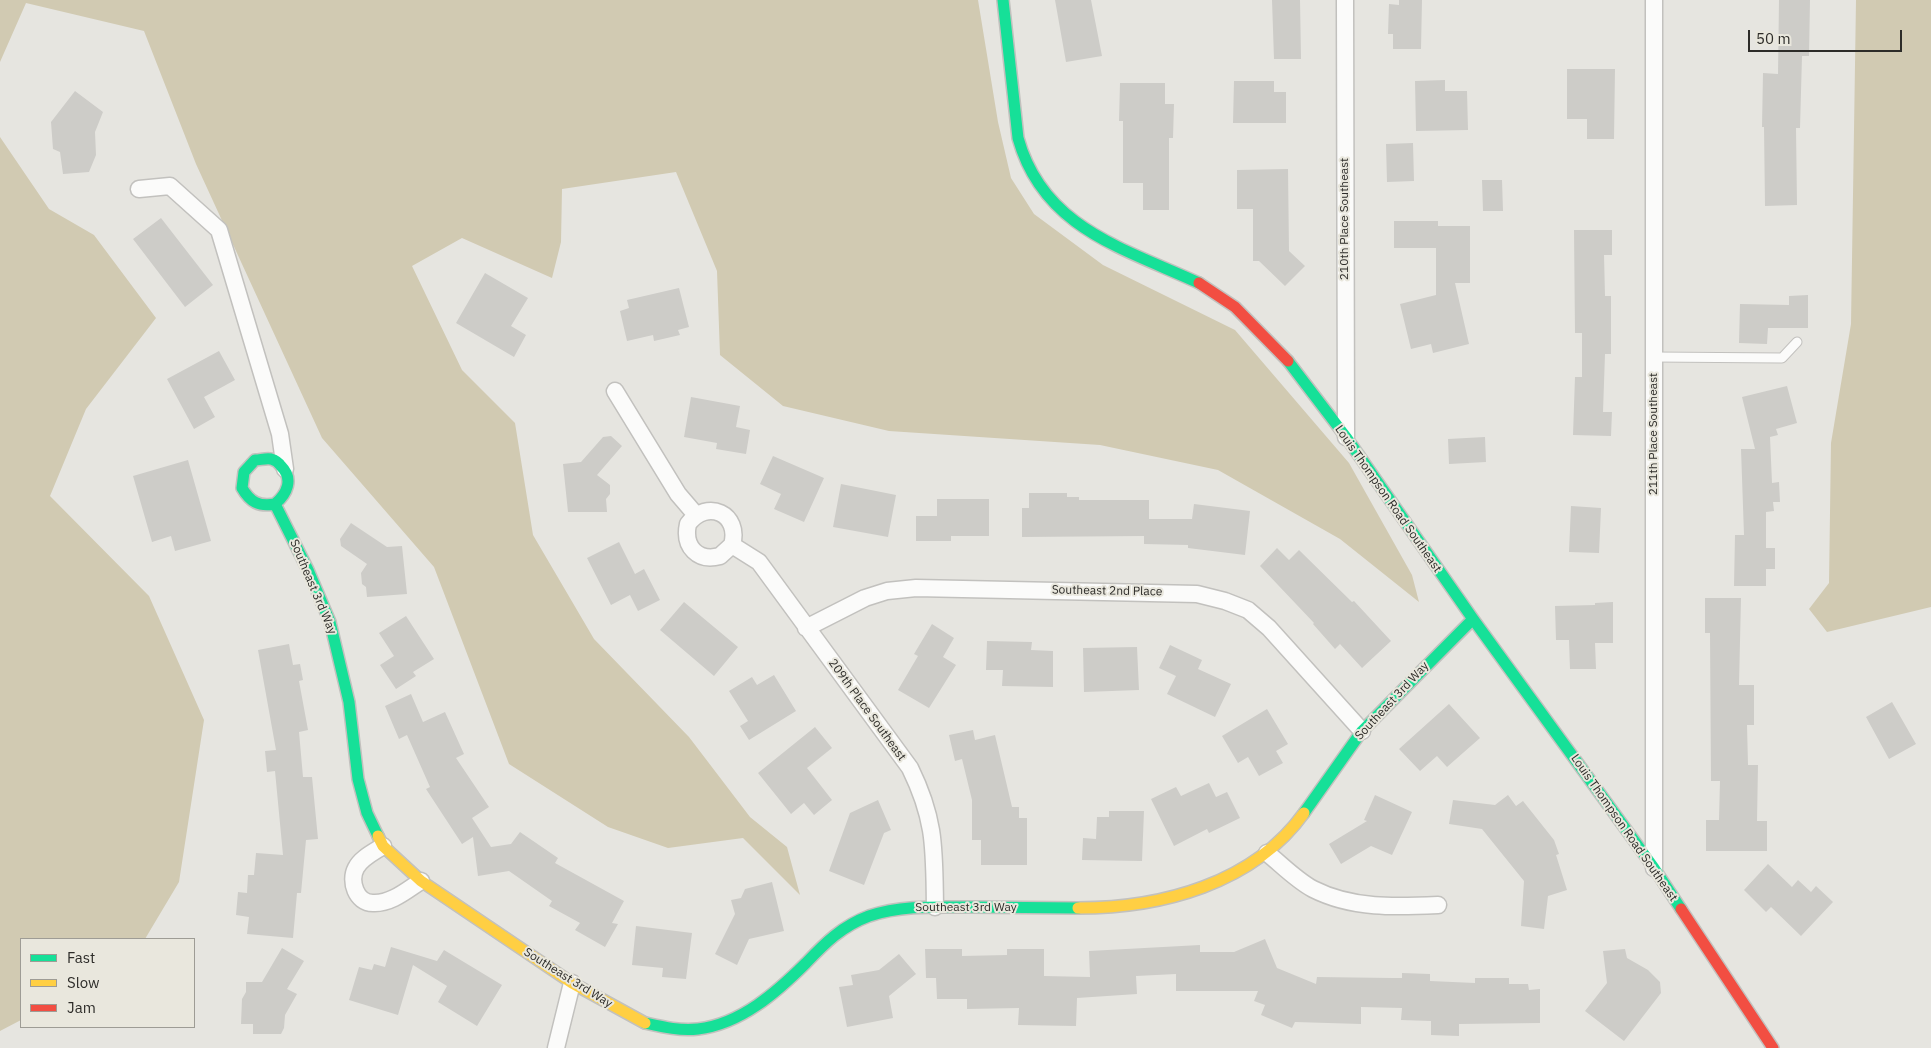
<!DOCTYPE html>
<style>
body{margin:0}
#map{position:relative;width:1931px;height:1048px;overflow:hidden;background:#e6e5e0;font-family:"IBM Plex Sans",sans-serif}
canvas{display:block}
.legend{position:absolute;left:20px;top:938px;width:175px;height:90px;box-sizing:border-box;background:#e9e7dd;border:1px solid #9e9c95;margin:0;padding:6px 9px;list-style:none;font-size:15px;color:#2d2c29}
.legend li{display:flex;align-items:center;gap:10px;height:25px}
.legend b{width:25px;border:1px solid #9e9c95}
.scale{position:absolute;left:1748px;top:30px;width:154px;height:22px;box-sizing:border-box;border:2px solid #2d2c29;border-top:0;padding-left:6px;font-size:15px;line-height:18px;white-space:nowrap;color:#2d2c29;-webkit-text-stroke:4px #e9e7dd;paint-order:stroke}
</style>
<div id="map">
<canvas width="1931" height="1048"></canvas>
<ul class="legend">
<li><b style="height:6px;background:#16e098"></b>Fast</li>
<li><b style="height:6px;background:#ffcf43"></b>Slow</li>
<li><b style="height:6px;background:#f24e42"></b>Jam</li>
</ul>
<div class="scale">50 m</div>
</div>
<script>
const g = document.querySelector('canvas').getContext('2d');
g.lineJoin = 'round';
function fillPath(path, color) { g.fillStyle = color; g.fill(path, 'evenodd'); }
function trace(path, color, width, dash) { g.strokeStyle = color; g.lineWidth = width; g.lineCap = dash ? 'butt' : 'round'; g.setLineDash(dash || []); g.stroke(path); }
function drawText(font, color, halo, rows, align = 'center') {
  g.font = font + ' "IBM Plex Sans",sans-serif'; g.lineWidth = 4; g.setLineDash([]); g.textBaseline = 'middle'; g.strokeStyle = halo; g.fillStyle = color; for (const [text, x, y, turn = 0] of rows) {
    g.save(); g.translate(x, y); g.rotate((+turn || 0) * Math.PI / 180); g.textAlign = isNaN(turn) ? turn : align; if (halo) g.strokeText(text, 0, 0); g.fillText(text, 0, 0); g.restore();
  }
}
const forest = new Path2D(`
 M 0,0 L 978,0 L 998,122 L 1011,178 L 1034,214 L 1103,265 L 1235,330 L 1349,463 L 1412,575 L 1419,602 L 1340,539 L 1218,470 L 1100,445 L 889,431 L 783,406 L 720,355 L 717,271 L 676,172 L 562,189 L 561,242 L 552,278 L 462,238 L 412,266 L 462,370 L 515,423 L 533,535 L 594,639 L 689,737 L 750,817 L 787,847 L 800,895 L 743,838 L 668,848 L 608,827 L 509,764 L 434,567 L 322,438 L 196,164 L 144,31 L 26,3 L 0,62 Z
 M 1856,0 L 1931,0 L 1931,607 L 1827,632 L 1809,609 L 1829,583 L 1831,443 L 1851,324 Z
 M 0,137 L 49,209 L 94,235 L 156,318 L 86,409 L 50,496 L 149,596 L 204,720 L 179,882 L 145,939 L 21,939 L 21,1020 L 0,1031 Z`);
const building = new Path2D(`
 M 1055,0 L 1091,0 L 1102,56 L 1066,62 Z
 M 1272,0 L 1300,0 L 1301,59 L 1274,59 Z
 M 1399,0 L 1422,0 L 1421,49 L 1393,49 L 1393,34 L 1388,34 L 1389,4 L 1399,5 Z
 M 1779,0 L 1810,0 L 1809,56 L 1802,56 L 1800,128 L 1796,128 L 1797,205 L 1765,206 L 1764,127 L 1762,127 L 1763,73 L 1778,74 Z
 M 1567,69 L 1615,69 L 1614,139 L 1587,139 L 1587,119 L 1567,119 Z
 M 1445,80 L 1445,91 L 1467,91 L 1468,130 L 1416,131 L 1415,81 Z
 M 1234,81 L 1274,81 L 1274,92 L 1286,92 L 1286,123 L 1233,123 Z
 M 1120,83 L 1165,83 L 1165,104 L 1174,104 L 1173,138 L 1169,138 L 1169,210 L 1143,210 L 1143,183 L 1123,183 L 1123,121 L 1119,121 Z
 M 75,91 L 103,112 L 95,132 L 96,155 L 89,172 L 63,174 L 60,152 L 53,149 L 51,122 Z
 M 1413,143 L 1414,181 L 1387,182 L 1386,144 Z
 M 1288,169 L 1289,251 L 1305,266 L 1285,286 L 1259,261 L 1253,261 L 1253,209 L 1237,209 L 1237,170 Z
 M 1482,180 L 1502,180 L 1503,211 L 1483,211 Z
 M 161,218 L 213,285 L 185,307 L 133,239 Z
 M 1394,221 L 1438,221 L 1438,226 L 1470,226 L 1470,283 L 1455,283 L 1469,344 L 1433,353 L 1431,344 L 1411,349 L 1400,304 L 1436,295 L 1436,248 L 1394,248 Z
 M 1574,230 L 1612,230 L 1612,255 L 1604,255 L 1605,296 L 1611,296 L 1611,354 L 1605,354 L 1603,412 L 1612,412 L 1611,436 L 1573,435 L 1575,377 L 1582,377 L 1582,333 L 1575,333 Z
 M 485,273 L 528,298 L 511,326 L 526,335 L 514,357 L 456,323 Z
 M 679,288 L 689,327 L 678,330 L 680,335 L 654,341 L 653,335 L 627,341 L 620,311 L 629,308 L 627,300 Z
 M 1808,295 L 1808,328 L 1768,328 L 1767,344 L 1739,343 L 1740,304 L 1789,305 L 1789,296 Z
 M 219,351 L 235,380 L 204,397 L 215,417 L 194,429 L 167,379 Z
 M 1787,386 L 1797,423 L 1776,429 L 1778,435 L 1770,437 L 1772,483 L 1779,482 L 1780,502 L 1773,502 L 1774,511 L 1766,512 L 1766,548 L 1775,548 L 1775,569 L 1766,569 L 1766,586 L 1734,586 L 1735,535 L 1744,535 L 1741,449 L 1755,449 L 1742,397 Z
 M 691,397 L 740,406 L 736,427 L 750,430 L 746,454 L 716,449 L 717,443 L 684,437 Z
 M 611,436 L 622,446 L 597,475 L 610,485 L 610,494 L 606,499 L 607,512 L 568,512 L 563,464 L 581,462 L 603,437 Z
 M 1485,437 L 1486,462 L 1449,464 L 1448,439 Z
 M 773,456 L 824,478 L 804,522 L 774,509 L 781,494 L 760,484 Z
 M 188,460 L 211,541 L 175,551 L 171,536 L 152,542 L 133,476 Z
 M 841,484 L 896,495 L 888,537 L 833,527 Z
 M 1029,493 L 1067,493 L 1067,497 L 1079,497 L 1079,500 L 1149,500 L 1149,519 L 1192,519 L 1194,504 L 1250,511 L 1245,555 L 1188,548 L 1188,545 L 1144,544 L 1144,536 L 1022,537 L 1022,508 L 1029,508 Z
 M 937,499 L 989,499 L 989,536 L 951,536 L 951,541 L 916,541 L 916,516 L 937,516 Z
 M 1571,506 L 1601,508 L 1599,553 L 1569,552 Z
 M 351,523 L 387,547 L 402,546 L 407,594 L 367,597 L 366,587 L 362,584 L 361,573 L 367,564 L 341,546 L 340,539 Z
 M 619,542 L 635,574 L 644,569 L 660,600 L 638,611 L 630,595 L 611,605 L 587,558 Z
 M 1277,548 L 1289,560 L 1299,550 L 1352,602 L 1354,601 L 1391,641 L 1362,668 L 1340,644 L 1335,649 L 1313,624 L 1314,623 L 1260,566 Z
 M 1705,598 L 1741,598 L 1739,685 L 1754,685 L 1754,725 L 1747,725 L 1748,765 L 1758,765 L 1757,821 L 1767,821 L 1767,851 L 1706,851 L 1706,820 L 1719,820 L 1720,781 L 1711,781 L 1710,633 L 1705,633 Z
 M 684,602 L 738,647 L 714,676 L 660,630 Z
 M 1613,602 L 1613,643 L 1595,643 L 1596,669 L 1570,669 L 1569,640 L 1556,640 L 1555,606 L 1595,605 L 1595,603 Z
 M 406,616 L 434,659 L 413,672 L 416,676 L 396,689 L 380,665 L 394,656 L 379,633 Z
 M 932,624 L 954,638 L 943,657 L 956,665 L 929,708 L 898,690 L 918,656 L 914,654 Z
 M 987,641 L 1032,642 L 1031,650 L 1053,651 L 1053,687 L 1002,686 L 1003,670 L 986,670 Z
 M 289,644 L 293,665 L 300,664 L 303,680 L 299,681 L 308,730 L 299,732 L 303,777 L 312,777 L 318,839 L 306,840 L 301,893 L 297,893 L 293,938 L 247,934 L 249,917 L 236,915 L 238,892 L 247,893 L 248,875 L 254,875 L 256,853 L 283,855 L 275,771 L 267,772 L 265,751 L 276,750 L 258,650 Z
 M 1170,645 L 1202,660 L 1198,669 L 1231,684 L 1215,717 L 1167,694 L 1176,676 L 1159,668 Z
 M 1137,647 L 1139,690 L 1084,692 L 1083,648 Z
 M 774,675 L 796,711 L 749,740 L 740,726 L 748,721 L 729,691 L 752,677 L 757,685 Z
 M 411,694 L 423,722 L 445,712 L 464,754 L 456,758 L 489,807 L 472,818 L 491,847 L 511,844 L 520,832 L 558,858 L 555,863 L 624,901 L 612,923 L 618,924 L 605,947 L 575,930 L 580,923 L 549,906 L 552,901 L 509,871 L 478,876 L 473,837 L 462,844 L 426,789 L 430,787 L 407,735 L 399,739 L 385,706 Z
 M 1892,702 L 1916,744 L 1889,759 L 1866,717 Z
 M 1449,704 L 1480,738 L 1447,767 L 1437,756 L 1420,771 L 1399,749 Z
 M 1267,709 L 1288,744 L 1276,751 L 1283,763 L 1259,776 L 1248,757 L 1238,763 L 1222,736 Z
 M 815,727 L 832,748 L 807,768 L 832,800 L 814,815 L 804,803 L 791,814 L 758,773 Z
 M 973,730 L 975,740 L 995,735 L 1012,807 L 1019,807 L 1019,818 L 1027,818 L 1027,865 L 981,865 L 981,840 L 972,840 L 972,800 L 962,759 L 955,761 L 949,735 Z
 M 1209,783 L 1216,797 L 1227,792 L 1240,818 L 1209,833 L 1207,829 L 1174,846 L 1151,799 L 1176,787 L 1181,796 Z
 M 1375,795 L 1412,812 L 1392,855 L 1371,846 L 1341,864 L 1329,844 L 1367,821 L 1364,820 Z
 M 1508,795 L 1516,806 L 1523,801 L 1554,840 L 1559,854 L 1556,855 L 1567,890 L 1548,896 L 1544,929 L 1521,926 L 1524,881 L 1482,829 L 1449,824 L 1453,800 L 1495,805 Z
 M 878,800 L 891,830 L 884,833 L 864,885 L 829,871 L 850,813 Z
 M 1109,811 L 1144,811 L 1142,861 L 1082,860 L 1083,838 L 1096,839 L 1097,817 L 1109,817 Z
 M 1768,864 L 1792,887 L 1798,880 L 1811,892 L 1816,886 L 1833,902 L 1801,936 L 1771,907 L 1766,912 L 1744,890 Z
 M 772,882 L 784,931 L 749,939 L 737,965 L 715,954 L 735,914 L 731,900 L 741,898 L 745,889 Z
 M 636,926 L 692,933 L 686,979 L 662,977 L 663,968 L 632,965 Z
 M 1265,939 L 1277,968 L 1316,984 L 1317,977 L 1392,978 L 1402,978 L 1402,973 L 1430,974 L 1430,981 L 1475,983 L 1475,978 L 1509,978 L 1509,984 L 1528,984 L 1529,990 L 1540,989 L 1540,1023 L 1459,1024 L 1459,1036 L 1431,1035 L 1431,1021 L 1401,1020 L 1402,1008 L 1361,1007 L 1361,1024 L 1295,1022 L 1292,1028 L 1261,1015 L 1265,1005 L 1254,1001 L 1258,991 L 1176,991 L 1176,974 L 1136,976 L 1137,994 L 1077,998 L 1076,1026 L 1018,1025 L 1019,1008 L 967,1009 L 967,999 L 937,999 L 936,978 L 926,978 L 925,949 L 962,949 L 962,956 L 1007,955 L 1007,949 L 1044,949 L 1044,976 L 1090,977 L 1089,951 L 1200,945 L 1200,952 L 1234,952 Z
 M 391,947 L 437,961 L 444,950 L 502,985 L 477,1026 L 438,1002 L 447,986 L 413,965 L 398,1015 L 349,1000 L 359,967 L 372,970 L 374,964 L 385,967 Z
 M 282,948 L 304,961 L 287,989 L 297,994 L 285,1015 L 284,1028 L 281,1034 L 253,1034 L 253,1024 L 241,1024 L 242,999 L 246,992 L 246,982 L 262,982 Z
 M 1625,949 L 1627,958 L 1648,970 L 1660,982 L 1661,993 L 1624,1041 L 1585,1011 L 1607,983 L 1603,951 Z
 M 899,954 L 916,974 L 889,996 L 893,1018 L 847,1027 L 839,987 L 853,985 L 851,975 L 879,970 Z`);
const lane = new Path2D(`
 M 1654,357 L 1782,358 L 1797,342`);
const street = new Path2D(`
 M 1345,0 L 1346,437
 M 139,189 L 170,186 L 219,230 L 280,434 L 285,469
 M 615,391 L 678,494 L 696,515
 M 732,545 L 720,556 C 698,562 683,547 688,524 C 707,498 741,514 732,545 L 759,562 L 910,768 C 936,821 934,850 935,907
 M 806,628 L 865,598 L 887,591 L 916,588 L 1197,594 L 1225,601 L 1248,610 L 1269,628 L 1362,731
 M 383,846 C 374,852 361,858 356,868 C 349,881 356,903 373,903 C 391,904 407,890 421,881
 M 1267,853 C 1281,864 1296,880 1313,889 C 1352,909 1396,907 1438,905
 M 1654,868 L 1654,0
 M 556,1048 L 572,983`);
const fast = new Path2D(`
 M 1003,0 L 1018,138 C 1043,228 1123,248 1199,283
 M 1288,361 L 1346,437 L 1473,619 L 1654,868 L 1681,909
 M 275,504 C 259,507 250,502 242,488 L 244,472 L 255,460 C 260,460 266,458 271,459 C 275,460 279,463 281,466 C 294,479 287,494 275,504 L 308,570 L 330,622 L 349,702 L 358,779 L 367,813 L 378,836
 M 1304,813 L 1362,731 L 1473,619
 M 645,1023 C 663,1027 680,1031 698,1029 C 741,1024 777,992 806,963 C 825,943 842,926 869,916 C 902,905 937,907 971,907 C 1007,907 1042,908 1078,908`);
const slow = new Path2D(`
 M 378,836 L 383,846 L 421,881 L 572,983 L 645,1023
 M 1078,908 C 1161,908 1253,884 1304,813`);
const jam = new Path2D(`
 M 1199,283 L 1235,307 L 1288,361
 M 1681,909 L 1773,1048`);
const streetNames = [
 ["210th Place Southeast",1345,219,-90],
 ["211th Place Southeast",1654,434,-90],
 ["Louis Thompson Road Southeast",1388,499,55],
 ["Southeast 3rd Way",313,587,67],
 ["Southeast 2nd Place",1107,591,1],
 ["Southeast 3rd Way",1392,701,-47],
 ["209th Place Southeast",867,710,54],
 ["Louis Thompson Road Southeast",1624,828,55],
 ["Southeast 3rd Way",966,908],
 ["Southeast 3rd Way",568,978,32]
];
fillPath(forest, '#d1cab2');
fillPath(building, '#cdccc8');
trace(lane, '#c2c1be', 11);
trace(street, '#c2c1be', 19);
trace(fast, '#c2c1be', 14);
trace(slow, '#c2c1be', 14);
trace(jam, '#c2c1be', 14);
trace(lane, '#fbfbfa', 9);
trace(street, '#fbfbfa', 16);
trace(fast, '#16e098', 11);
trace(slow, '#ffcf43', 11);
trace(jam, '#f24e42', 11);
drawText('12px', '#2d2c29', '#e9e7dd', streetNames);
</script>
